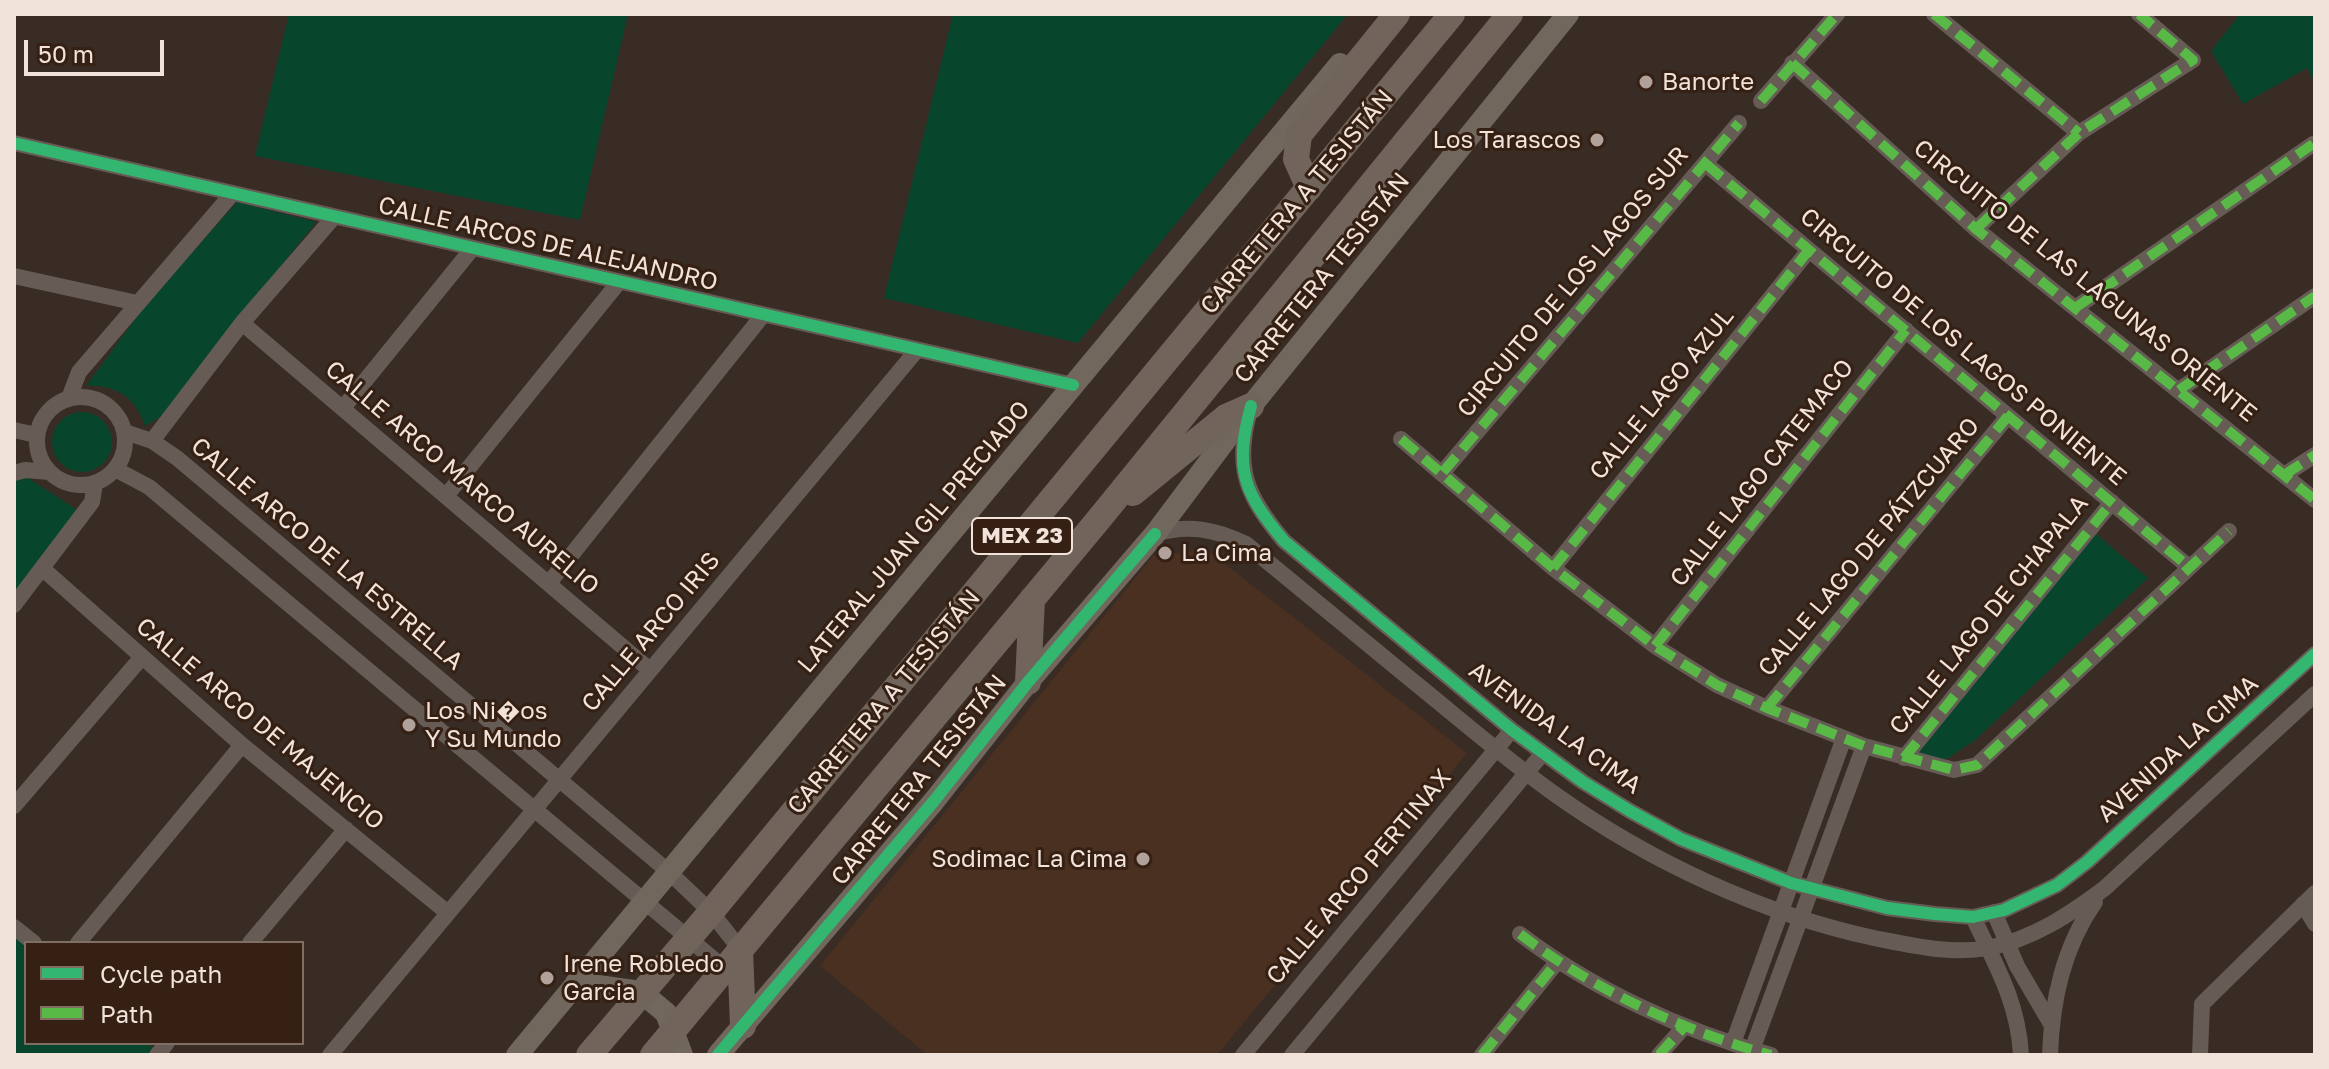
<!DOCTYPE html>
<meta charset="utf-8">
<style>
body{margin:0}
#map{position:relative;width:2329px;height:1069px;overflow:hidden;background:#382c25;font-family:"Golos Text",sans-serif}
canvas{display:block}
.frame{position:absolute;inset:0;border:16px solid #f1e2da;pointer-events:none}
.legend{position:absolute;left:24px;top:941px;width:280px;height:104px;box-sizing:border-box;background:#352013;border:2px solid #806e63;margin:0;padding:10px 14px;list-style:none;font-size:24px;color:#f1e2da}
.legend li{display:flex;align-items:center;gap:16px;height:40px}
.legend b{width:40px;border:2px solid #806e63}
.scale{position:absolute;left:24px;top:40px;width:140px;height:36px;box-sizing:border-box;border:4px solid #f1e2da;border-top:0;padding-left:10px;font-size:24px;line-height:28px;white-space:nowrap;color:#f1e2da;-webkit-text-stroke:6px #352013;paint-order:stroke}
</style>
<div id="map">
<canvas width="2329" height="1069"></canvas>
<div class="frame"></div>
<ul class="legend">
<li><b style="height:10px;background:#33b770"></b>Cycle path</li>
<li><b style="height:10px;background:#58b947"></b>Path</li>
</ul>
<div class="scale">50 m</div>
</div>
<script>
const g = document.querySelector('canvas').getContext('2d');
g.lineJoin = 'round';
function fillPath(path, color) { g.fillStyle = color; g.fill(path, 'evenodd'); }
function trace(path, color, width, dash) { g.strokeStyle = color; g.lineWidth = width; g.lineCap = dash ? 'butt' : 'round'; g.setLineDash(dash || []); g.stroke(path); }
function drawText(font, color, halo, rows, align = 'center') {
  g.font = font + ' "Golos Text",sans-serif'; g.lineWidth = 6; g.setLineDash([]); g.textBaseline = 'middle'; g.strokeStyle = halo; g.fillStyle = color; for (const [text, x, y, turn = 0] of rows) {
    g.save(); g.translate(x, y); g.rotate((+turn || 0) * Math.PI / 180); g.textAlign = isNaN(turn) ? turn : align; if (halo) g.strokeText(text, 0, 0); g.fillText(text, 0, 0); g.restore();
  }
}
const built = new Path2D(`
 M 1206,549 L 1467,753 L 1217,1055 L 928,1055 L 820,966 L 1153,556 Z`);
const green = new Path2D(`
 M 289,14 L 628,14 L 580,220 L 255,156 Z
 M 953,14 L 1348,14 L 1078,343 L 884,298 Z
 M 2240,14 L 2315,14 L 2315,83 L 2307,68 L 2243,104 L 2211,51 Z
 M 237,202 L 316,222 L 162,416 L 145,426 C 136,398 115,384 86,386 L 144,307 Z
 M52 442a30 30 0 1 1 60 0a30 30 0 1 1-60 0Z
 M 22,474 L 79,511 L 14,592 L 14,483 Z
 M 2090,529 L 2148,578 L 1974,741 L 1945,760 L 1904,758 Z
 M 14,936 L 26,946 L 26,1043 L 146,1043 L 153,1048 L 147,1055 L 14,1055 Z`);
const minor = new Path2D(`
 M 1934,14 L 2079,133
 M 1792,63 L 1976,229 L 2315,500
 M 1761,101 L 1837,14
 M 14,143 L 1073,385
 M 1706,164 L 2189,567
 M 1976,229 L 2079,133 L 2193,60 L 2139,14
 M 14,276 L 137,303
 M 2075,308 L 2313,144
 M 242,323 L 650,670
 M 2179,390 L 2315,296
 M37 441a44 44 0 1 1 88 0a44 44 0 1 1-88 0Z
 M 69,398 L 79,372 L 232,194
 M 343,408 L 472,249
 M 1249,414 C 1234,470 1248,498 1284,541 L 1512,730 L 1583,782 L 1630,811 L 1681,839 L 1791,883 L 1887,908 L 1935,914 L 1973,917 L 2004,910 L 2057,885 L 2087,862 L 2315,654
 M 14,430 L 36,435
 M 125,432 L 152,441 L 177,458 L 669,872 L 711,912 L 740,949
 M 1401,439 L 1553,568 L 1655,646 L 1717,685 L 1767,708 L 1864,746 L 1954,770 L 1977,765 L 2229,531
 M 152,441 L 242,323 L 333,218
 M 115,469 L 149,487 L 724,968
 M 1443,472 L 1739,123
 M 14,473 L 25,470 L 49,472
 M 2284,475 L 2315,455
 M 446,496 L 619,282
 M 1155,534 C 1188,524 1215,529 1246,544 C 1302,590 1358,636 1414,682 C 1461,720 1507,760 1556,795 C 1649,861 1762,914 1874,938 C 1910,945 1951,955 1988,948 C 2033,939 2069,915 2105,888 L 2315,694
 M 1553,568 L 1809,250
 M 43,569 L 242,745 L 448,913
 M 549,583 L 763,315
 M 14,605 L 92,502 L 95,484
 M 1655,646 L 1906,330
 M 1767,708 L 2008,416
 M 1904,758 L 2112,502
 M 14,806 L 142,657
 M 2303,904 L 2315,924
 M 1994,912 L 2017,966 L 2051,1024
 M 1973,917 C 1995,964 2018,1001 2021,1055
 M 14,927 L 34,943
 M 1520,934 C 1592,989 1683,1031 1771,1055
 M 78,943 L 242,745
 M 250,943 L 346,829
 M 1733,1043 L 1844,738
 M 1752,1050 L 1864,746
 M 157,1055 L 167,1043
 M 330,1055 L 917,350
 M 1243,1055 L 1512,730
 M 1292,1055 L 1543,753
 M 1482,1055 L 1557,962
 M 1659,1055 L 1684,1027
 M 2050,1055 C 2052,1000 2063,948 2095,902
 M 2200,1055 L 2202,1004 L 2315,893`);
const secondary = new Path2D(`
 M 576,983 L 641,992 L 666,1013 L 682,1055
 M 517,1055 L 1340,64
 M 718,1055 L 934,801 L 1028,682 L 1155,534 L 1251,406 L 1568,14`);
const primary = new Path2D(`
 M 1309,188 L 1296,159 L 1299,135 L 1397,14
 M 1133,493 L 1226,417 L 1251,406
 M 1028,682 L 1032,599
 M 740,949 L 743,1026
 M 589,1055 L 711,912 L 1452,14
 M 653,1055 L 1099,519 L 1510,14`);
const quiet = new Path2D(`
 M 1934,14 L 2079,133
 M 1792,63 L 1976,229 L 2315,500
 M 1761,101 L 1837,14
 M 1706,164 L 2189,567
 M 1976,229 L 2079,133 L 2193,60 L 2139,14
 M 2075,308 L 2313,144
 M 2179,390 L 2315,296
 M 1401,439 L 1553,568 L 1655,646 L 1717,685 L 1767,708 L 1864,746 L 1954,770 L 1977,765 L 2229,531
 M 1443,472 L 1739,123
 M 2284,475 L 2315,455
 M 1553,568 L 1809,250
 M 1655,646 L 1906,330
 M 1767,708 L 2008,416
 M 1904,758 L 2112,502
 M 1520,934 C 1592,989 1683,1031 1771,1055
 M 1482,1055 L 1557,962
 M 1659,1055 L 1684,1027`);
const cycleway = new Path2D(`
 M 14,143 L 1073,385
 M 1251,406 C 1234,469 1243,492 1284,541 L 1512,730 L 1583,782 L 1630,811 L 1681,839 L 1791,883 L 1887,908 L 1935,914 L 1973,917 L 2004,910 L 2057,885 L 2087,862 L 2315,654
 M 718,1055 L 934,801 L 1028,682 L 1155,534`);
const markers = [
 [1646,82,8,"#b0a29b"],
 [1597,140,8,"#b0a29b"],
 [1165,553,8,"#b0a29b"],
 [409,725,8,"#b0a29b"],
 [1143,859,8,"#b0a29b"],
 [547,978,8,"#b0a29b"]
];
const shields = [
 [1022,536,100]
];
const shieldNames = [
 ["MEX 23",1022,536]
];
const poiNames = [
 ["Banorte",1662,82],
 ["Los Tarascos",1581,140,"right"],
 ["La Cima",1181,553],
 ["Los Ni�os",425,711],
 ["Y Su Mundo",425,739],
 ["Sodimac La Cima",1127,859,"right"],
 ["Irene Robledo",563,964],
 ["Garcia",563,992]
];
const streetNames = [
 ["CARRETERA A TESISTÁN",1297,202,-50],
 ["CALLE ARCOS DE ALEJANDRO",548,244,13],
 ["CARRETERA TESISTÁN",1322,278,-51],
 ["CIRCUITO DE LAS LAGUNAS ORIENTE",2085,281,39],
 ["CIRCUITO DE LOS LAGOS SUR",1573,282,-50],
 ["CIRCUITO DE LOS LAGOS PONIENTE",1963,347,40],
 ["CALLE LAGO AZUL",1662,394,-51],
 ["CALLE LAGO CATEMACO",1762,473,-52],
 ["CALLE ARCO MARCO AURELIO",462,478,40],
 ["LATERAL JUAN GIL PRECIADO",914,537,-50],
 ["CALLE LAGO DE PÁTZCUARO",1869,547,-50],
 ["CALLE ARCO DE LA ESTRELLA",327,554,40],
 ["CALLE LAGO DE CHAPALA",1989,615,-51],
 ["CALLE ARCO IRIS",651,632,-50],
 ["CARRETERA A TESISTÁN",884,702,-50],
 ["CALLE ARCO DE MAJENCIO",260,724,40],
 ["AVENIDA LA CIMA",1555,728,36],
 ["AVENIDA LA CIMA",2178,749,-42],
 ["CARRETERA TESISTÁN",919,780,-51],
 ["CALLE ARCO PERTINAX",1359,877,-50]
];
fillPath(built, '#4a3021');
fillPath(green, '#08452d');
trace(minor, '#665c55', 16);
trace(secondary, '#71675d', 22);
trace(primary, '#70645b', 26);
trace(quiet, '#58b947', 10, [20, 10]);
trace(cycleway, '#33b770', 12);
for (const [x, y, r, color] of markers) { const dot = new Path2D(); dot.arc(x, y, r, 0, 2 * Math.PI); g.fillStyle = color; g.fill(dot); trace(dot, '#352013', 3); }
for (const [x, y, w] of shields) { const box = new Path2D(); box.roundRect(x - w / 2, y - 18, w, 36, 6); g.fillStyle = '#352013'; g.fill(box); trace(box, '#f1e2da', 2); }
drawText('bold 22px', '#f1e2da', null, shieldNames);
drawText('24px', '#f1e2da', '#352013', poiNames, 'left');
drawText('24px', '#f1e2da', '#352013', streetNames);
</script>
